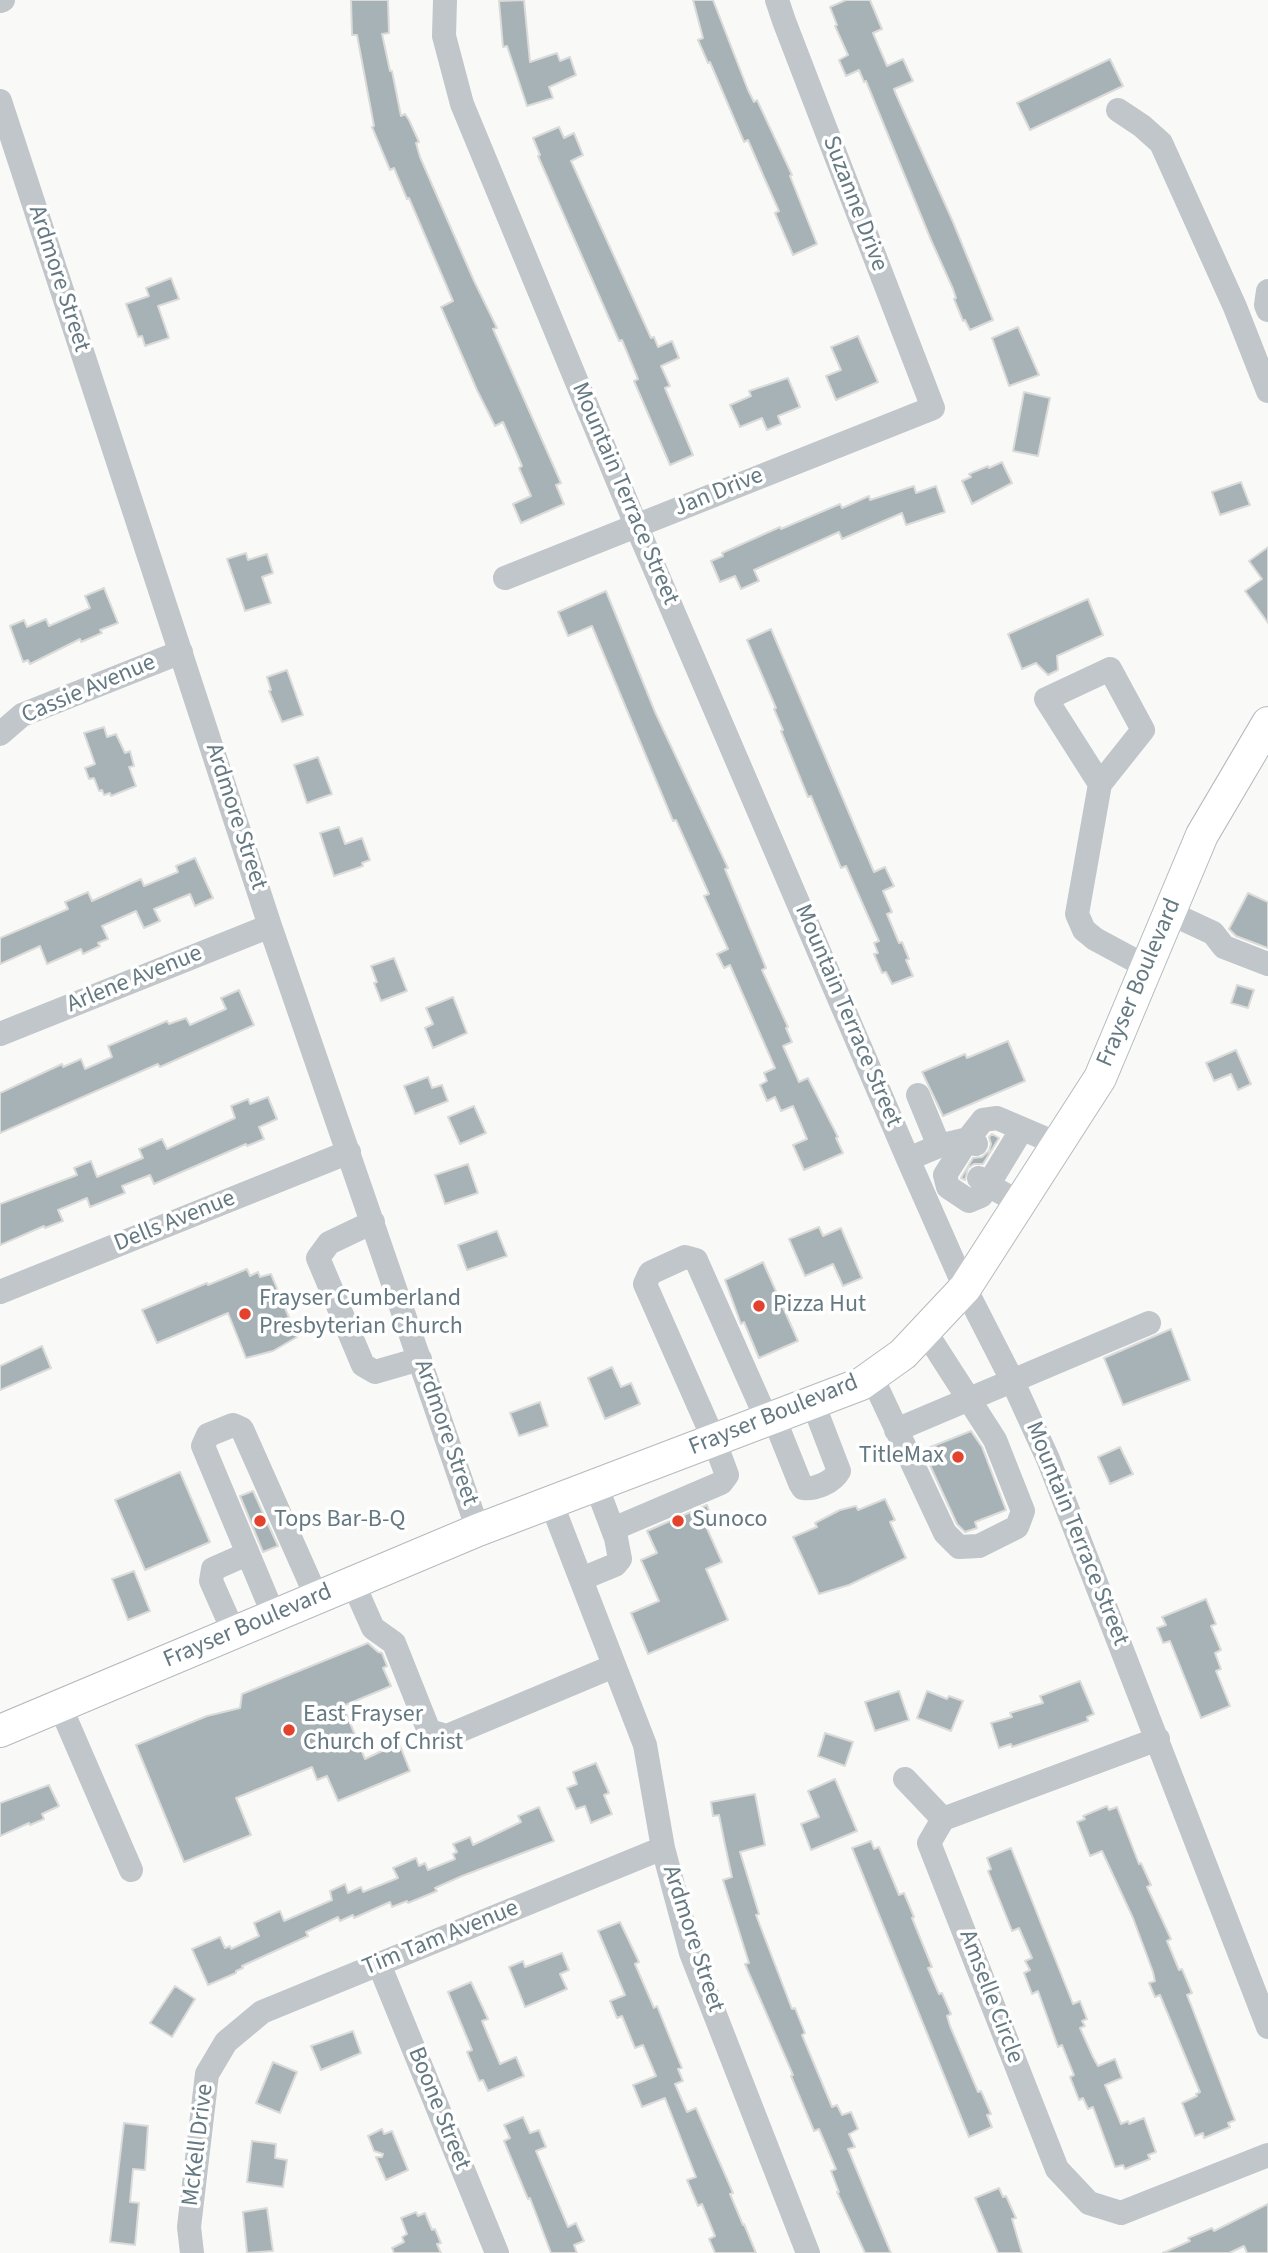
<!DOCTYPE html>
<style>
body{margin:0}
canvas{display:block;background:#f9f9f7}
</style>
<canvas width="1268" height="2253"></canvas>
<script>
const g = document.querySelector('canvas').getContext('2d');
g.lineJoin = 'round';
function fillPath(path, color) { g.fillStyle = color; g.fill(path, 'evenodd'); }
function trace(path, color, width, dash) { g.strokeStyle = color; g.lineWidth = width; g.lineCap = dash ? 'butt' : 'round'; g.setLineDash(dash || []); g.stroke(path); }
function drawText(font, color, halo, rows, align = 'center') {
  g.font = font + ' "Source Sans 3",sans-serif'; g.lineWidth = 7; g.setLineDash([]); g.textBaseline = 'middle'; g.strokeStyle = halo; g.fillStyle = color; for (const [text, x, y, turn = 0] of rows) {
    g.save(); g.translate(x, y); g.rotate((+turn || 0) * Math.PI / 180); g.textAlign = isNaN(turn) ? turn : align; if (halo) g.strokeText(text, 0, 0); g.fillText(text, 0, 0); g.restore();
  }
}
const building = new Path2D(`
 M 351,0 L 388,0 L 389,33 L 382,34 L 390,71 L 392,71 L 401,116 L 405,114 L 409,120 L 419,142 L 416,143 L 420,157 L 474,281 L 497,328 L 493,329 L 561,483 L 556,485 L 564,504 L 521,523 L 513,504 L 531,496 L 519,468 L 522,466 L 503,422 L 495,426 L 477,390 L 441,307 L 453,301 L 409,198 L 407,199 L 394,168 L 390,170 L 372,127 L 374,126 L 357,35 L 352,35 Z
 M 524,0 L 530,62 L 557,53 L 560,61 L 570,57 L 576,75 L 549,87 L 553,98 L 527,106 L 507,46 L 503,47 L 499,1 Z
 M 693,0 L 713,0 L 748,90 L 754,102 L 757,100 L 792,175 L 790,176 L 817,244 L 793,255 L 775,213 L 779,211 L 763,175 L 748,140 L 744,142 L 710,62 L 708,63 L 698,40 L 703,38 Z
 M 846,0 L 870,0 L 882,29 L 873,33 L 887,66 L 903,59 L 913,81 L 894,89 L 895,92 L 953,222 L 993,320 L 970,330 L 965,320 L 963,321 L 954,299 L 956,298 L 953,289 L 931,240 L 866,81 L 864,82 L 859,70 L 846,76 L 839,60 L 848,55 L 835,26 L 837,25 L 830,7 Z
 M 1110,59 L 1123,86 L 1030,130 L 1017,103 Z
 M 559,127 L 564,138 L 574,133 L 583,155 L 571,161 L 651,338 L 654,337 L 658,347 L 672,341 L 679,358 L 661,366 L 670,386 L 665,388 L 693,455 L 670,465 L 634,381 L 638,379 L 622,340 L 619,341 L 538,156 L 540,155 L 533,138 Z
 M 171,278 L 179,299 L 158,306 L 169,338 L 145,346 L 142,336 L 138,337 L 126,304 L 149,296 L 146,288 Z
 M 1018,327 L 1039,375 L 1009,386 L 992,338 Z
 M 858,336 L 878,382 L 836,400 L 826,376 L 841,370 L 831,347 Z
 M 788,378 L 800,407 L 778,416 L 781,424 L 767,430 L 762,418 L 740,427 L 730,405 L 751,396 L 749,391 Z
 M 1024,392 L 1050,398 L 1038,456 L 1013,451 Z
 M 1002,462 L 1012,483 L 972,504 L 962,481 L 971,477 L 969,474 L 988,466 L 989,468 Z
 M 1241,482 L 1250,505 L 1220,515 L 1212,492 Z
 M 914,486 L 916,493 L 936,486 L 945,512 L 906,525 L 902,513 L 842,539 L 839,532 L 754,570 L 759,581 L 741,589 L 735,576 L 720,582 L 711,561 L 723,556 L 722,553 L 780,527 L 781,529 L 840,504 L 842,508 L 869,496 L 870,500 Z
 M 1268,547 L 1268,623 L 1245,591 L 1262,579 L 1249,561 Z
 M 246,553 L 248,560 L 267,554 L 273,573 L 262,577 L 271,603 L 245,611 L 227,559 Z
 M 104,588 L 118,623 L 100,630 L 102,633 L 81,642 L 80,639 L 30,664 L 28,660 L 23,662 L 10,626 L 24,620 L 27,627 L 46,619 L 49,626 L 90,608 L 85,596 Z
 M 606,591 L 655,712 L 728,868 L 725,869 L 766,968 L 762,970 L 788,1027 L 786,1028 L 792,1042 L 783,1046 L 799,1082 L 808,1078 L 838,1137 L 836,1138 L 843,1153 L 804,1170 L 793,1145 L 807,1139 L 793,1106 L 781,1111 L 775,1097 L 767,1101 L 760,1085 L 767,1081 L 764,1073 L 775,1068 L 730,965 L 724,968 L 717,954 L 728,949 L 704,896 L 709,894 L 676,820 L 673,821 L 592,626 L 568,636 L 558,612 Z
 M 1088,599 L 1103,635 L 1057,656 L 1058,670 L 1048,675 L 1036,663 L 1022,669 L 1008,634 Z
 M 771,629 L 874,872 L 885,867 L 894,886 L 883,891 L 892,912 L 887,914 L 899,943 L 902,942 L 909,959 L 906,960 L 913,976 L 892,984 L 886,972 L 882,973 L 874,954 L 878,953 L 874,943 L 879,941 L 846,866 L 841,868 L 811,796 L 808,797 L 781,731 L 783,730 L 774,709 L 776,708 L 747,640 Z
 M 287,670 L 303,715 L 282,722 L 269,691 L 271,690 L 267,677 Z
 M 104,727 L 107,737 L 116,734 L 125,753 L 130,751 L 134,766 L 129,767 L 136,786 L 111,796 L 110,793 L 104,795 L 102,790 L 99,791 L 94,778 L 89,779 L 85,768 L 95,764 L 84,733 Z
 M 318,757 L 332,794 L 307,803 L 294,765 Z
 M 339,827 L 345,844 L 362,838 L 370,860 L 362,863 L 363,866 L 334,876 L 320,833 Z
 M 195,858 L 213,898 L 195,906 L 190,894 L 154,909 L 160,921 L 144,928 L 136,911 L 102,926 L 108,939 L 98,943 L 100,946 L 83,954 L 81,949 L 47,964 L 40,946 L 0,964 L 0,938 L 68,909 L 65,902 L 88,892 L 92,901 L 141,879 L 144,886 L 178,872 L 176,866 Z
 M 1248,893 L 1268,902 L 1268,948 L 1236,936 L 1229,929 Z
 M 394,958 L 407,991 L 381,1001 L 374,983 L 377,982 L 371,966 Z
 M 1237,985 L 1254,990 L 1248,1008 L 1231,1003 Z
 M 239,990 L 254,1025 L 160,1067 L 158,1064 L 0,1133 L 0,1093 L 62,1064 L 63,1067 L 81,1059 L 85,1069 L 112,1057 L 108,1046 L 167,1021 L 169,1024 L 186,1018 L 190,1025 L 226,1009 L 221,998 Z
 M 453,997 L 467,1033 L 433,1048 L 425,1028 L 433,1024 L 426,1008 Z
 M 1008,1041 L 1025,1081 L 943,1116 L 922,1072 L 965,1054 L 967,1058 Z
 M 1236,1050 L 1251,1084 L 1238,1090 L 1231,1074 L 1214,1081 L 1206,1063 Z
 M 428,1077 L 432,1088 L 442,1085 L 448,1101 L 415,1114 L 404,1086 Z
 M 268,1097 L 277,1119 L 259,1127 L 264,1139 L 247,1146 L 246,1144 L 154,1184 L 150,1175 L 122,1186 L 125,1193 L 90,1207 L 87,1198 L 58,1210 L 63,1221 L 45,1228 L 44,1226 L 0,1245 L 0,1204 L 77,1175 L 74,1168 L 91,1161 L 97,1177 L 143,1158 L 139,1149 L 162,1139 L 167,1149 L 235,1118 L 231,1106 L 248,1099 L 250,1104 Z
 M 474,1106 L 486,1133 L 460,1144 L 448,1117 Z
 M 992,1134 L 999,1138 L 983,1164 L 974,1164 L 968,1168 L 965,1180 L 961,1178 L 973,1158 L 982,1157 L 989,1151 L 991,1144 L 989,1137 Z
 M 468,1164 L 478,1193 L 445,1204 L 435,1175 Z
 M 819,1227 L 823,1236 L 841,1228 L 862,1278 L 843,1286 L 833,1264 L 805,1276 L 789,1239 Z
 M 497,1231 L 507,1256 L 467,1270 L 458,1245 Z
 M 763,1262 L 798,1341 L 759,1358 L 744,1322 L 741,1324 L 725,1280 Z
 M 247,1269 L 250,1276 L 258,1272 L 260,1277 L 271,1274 L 297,1337 L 273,1351 L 246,1358 L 228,1313 L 157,1343 L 142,1310 L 207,1283 L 208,1285 Z
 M 1171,1329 L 1190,1380 L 1123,1405 L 1104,1358 Z
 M 42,1346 L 51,1368 L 0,1390 L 0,1366 Z
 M 612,1367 L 621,1387 L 631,1383 L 640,1404 L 605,1419 L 588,1378 Z
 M 540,1402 L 548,1426 L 519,1436 L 510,1413 Z
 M 971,1431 L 982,1447 L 1006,1510 L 975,1522 L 977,1528 L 965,1532 L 957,1524 L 923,1450 Z
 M 1120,1447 L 1133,1474 L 1110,1484 L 1098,1457 Z
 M 180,1472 L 210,1542 L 145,1570 L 115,1500 Z
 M 253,1491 L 278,1546 L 263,1552 L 240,1496 Z
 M 885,1499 L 895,1520 L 890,1522 L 906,1558 L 849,1585 L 819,1594 L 793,1537 L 817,1527 L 815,1523 L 840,1510 L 856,1506 L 858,1510 Z
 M 707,1505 L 712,1519 L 704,1522 L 722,1562 L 706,1569 L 728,1620 L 648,1654 L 631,1613 L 659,1601 L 641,1560 L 657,1553 L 647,1531 Z
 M 134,1571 L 150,1611 L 128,1620 L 112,1579 Z
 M 1206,1599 L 1216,1624 L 1211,1626 L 1221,1650 L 1215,1653 L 1221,1669 L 1216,1671 L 1230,1706 L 1201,1718 L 1170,1641 L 1163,1643 L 1157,1628 L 1166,1625 L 1162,1617 Z
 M 368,1643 L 378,1652 L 382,1653 L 387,1666 L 383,1668 L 391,1686 L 343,1706 L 365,1759 L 399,1743 L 410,1771 L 338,1801 L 327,1776 L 317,1780 L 312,1767 L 236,1798 L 251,1835 L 184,1862 L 136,1745 L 207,1716 L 240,1708 L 242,1694 Z
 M 1080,1681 L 1094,1714 L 1087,1717 L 1088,1721 L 1012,1747 L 1011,1744 L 999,1748 L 991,1723 L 1012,1717 L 1010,1713 L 1043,1703 L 1040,1696 Z
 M 899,1691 L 909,1720 L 875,1731 L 865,1702 Z
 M 927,1691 L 947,1699 L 949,1696 L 963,1701 L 951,1731 L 917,1718 Z
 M 825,1733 L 853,1742 L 845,1766 L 818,1756 Z
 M 596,1763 L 609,1793 L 604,1795 L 612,1814 L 591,1823 L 585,1806 L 576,1809 L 567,1788 L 577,1784 L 573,1772 Z
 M 835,1779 L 857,1831 L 811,1850 L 801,1824 L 819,1817 L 808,1791 Z
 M 49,1785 L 59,1806 L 42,1814 L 44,1819 L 30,1825 L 29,1823 L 0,1836 L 0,1803 Z
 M 755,1794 L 765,1845 L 740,1852 L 759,1914 L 756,1915 L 792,2009 L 795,2008 L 805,2033 L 802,2035 L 832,2107 L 837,2105 L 842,2115 L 851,2112 L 858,2129 L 849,2134 L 855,2147 L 848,2149 L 891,2253 L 865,2253 L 837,2192 L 839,2192 L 831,2171 L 836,2169 L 819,2129 L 814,2131 L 791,2076 L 793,2075 L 745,1964 L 749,1963 L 723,1880 L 732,1877 L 725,1845 L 719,1815 L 713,1816 L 711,1802 Z
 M 1107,1806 L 1109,1810 L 1117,1807 L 1139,1864 L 1141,1863 L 1151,1885 L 1147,1887 L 1171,1939 L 1167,1941 L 1179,1970 L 1182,1969 L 1192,1993 L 1187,1995 L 1191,2005 L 1235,2120 L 1228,2123 L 1230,2127 L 1204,2138 L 1203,2133 L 1195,2136 L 1182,2103 L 1197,2096 L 1196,2094 L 1200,2092 L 1160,1995 L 1155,1997 L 1149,1983 L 1155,1981 L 1153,1972 L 1133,1918 L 1102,1851 L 1090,1856 L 1077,1822 L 1085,1819 L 1083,1816 Z
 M 539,1807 L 554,1841 L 462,1876 L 435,1888 L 437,1891 L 408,1903 L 407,1901 L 392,1907 L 390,1902 L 354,1918 L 353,1915 L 340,1921 L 338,1917 L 306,1932 L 308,1936 L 242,1966 L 243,1968 L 236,1971 L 236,1973 L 208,1985 L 192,1949 L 220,1937 L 225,1948 L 230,1946 L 231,1949 L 259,1936 L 254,1923 L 280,1911 L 284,1921 L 332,1900 L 330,1891 L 345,1884 L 348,1893 L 361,1887 L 363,1892 L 398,1878 L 393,1868 L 416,1858 L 419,1866 L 425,1863 L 428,1870 L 455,1859 L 453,1854 L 457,1852 L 453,1844 L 470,1837 L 473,1845 L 521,1822 L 518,1816 Z
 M 871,1841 L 874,1849 L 879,1847 L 899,1895 L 904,1893 L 914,1917 L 912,1918 L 932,1967 L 928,1968 L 939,1994 L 942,1993 L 951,2014 L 947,2016 L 950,2026 L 978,2092 L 981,2091 L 991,2114 L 987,2115 L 992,2127 L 969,2137 L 852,1848 Z
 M 1011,1848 L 1073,2004 L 1080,2001 L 1087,2019 L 1082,2021 L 1085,2026 L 1080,2028 L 1093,2057 L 1098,2066 L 1115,2059 L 1122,2078 L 1105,2085 L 1121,2124 L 1128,2121 L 1129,2124 L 1144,2118 L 1156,2152 L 1148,2155 L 1150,2159 L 1125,2169 L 1123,2165 L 1115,2167 L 1093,2107 L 1088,2109 L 1083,2098 L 1079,2100 L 1070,2077 L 1074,2075 L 1062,2045 L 1058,2047 L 1038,1991 L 1032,1994 L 1024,1973 L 1030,1970 L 1025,1961 L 1032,1958 L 1019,1928 L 1012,1931 L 988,1871 L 991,1869 L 987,1858 Z
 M 620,1922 L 639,1962 L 635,1964 L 654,2008 L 657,2006 L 682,2068 L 678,2069 L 683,2081 L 675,2084 L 687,2112 L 696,2108 L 733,2193 L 730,2194 L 743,2225 L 744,2224 L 756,2253 L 715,2253 L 709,2239 L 715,2236 L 702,2204 L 698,2206 L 687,2180 L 696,2177 L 665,2098 L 642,2107 L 633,2085 L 656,2076 L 643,2045 L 635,2048 L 622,2016 L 617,2018 L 610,2001 L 625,1995 L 598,1931 Z
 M 562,1953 L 569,1970 L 560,1974 L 567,1989 L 525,2007 L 509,1967 L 523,1961 L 525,1967 Z
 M 471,1982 L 488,2019 L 482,2021 L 500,2064 L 516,2057 L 524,2076 L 488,2091 L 483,2080 L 479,2081 L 467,2052 L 472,2050 L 448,1992 Z
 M 175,1986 L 195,1999 L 172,2037 L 150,2023 Z
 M 353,2031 L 361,2053 L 321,2070 L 311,2046 Z
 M 273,2062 L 297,2072 L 280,2113 L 256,2103 Z
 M 523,2117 L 530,2133 L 539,2130 L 546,2147 L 536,2151 L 568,2227 L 576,2223 L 584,2241 L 574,2245 L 577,2253 L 551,2253 L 530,2198 L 528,2199 L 504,2141 L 510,2138 L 504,2125 Z
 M 124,2123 L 148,2126 L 145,2170 L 133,2169 L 130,2202 L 139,2203 L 135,2245 L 110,2242 Z
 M 382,2129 L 384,2134 L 392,2131 L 408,2170 L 386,2180 L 376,2157 L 382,2157 L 383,2154 L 374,2151 L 368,2136 Z
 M 252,2141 L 276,2144 L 275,2158 L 287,2160 L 283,2187 L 247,2182 Z
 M 999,2188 L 1003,2197 L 1006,2196 L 1016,2218 L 1012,2219 L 1022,2253 L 998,2253 L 975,2198 Z
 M 1268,2204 L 1268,2253 L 1247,2253 L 1244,2246 L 1229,2253 L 1163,2253 L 1190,2241 L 1188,2238 L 1212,2228 L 1214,2231 Z
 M 267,2208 L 273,2251 L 247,2253 L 243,2212 Z
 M 416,2212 L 418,2216 L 425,2213 L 432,2230 L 435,2229 L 441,2243 L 437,2244 L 441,2253 L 394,2253 L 392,2248 L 404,2242 L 402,2237 L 407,2234 L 401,2218 Z`);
const minor = new Path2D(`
 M 445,0 L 444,36 L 462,104 L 636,525 L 908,1159 L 965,1288 L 1012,1380 L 1048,1459 L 1268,2027
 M 0,1 L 3,0
 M 0,101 L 270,926 L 478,1530
 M 1118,110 L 1142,126 L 1161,143 L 1235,307 L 1268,391
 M 1268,291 L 1266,305 L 1268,310
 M 505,578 L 933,408 L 784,21 L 777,0
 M 0,734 L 22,715 L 181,652
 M 1100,784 L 1046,699 L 1110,669 L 1143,730 L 1100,784 L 1077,914 L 1084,930 L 1095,939 L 1147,967
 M 1170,913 L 1213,933 L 1224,947 L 1268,964
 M 0,1034 L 270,926
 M 918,1095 L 939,1146
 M 908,1159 L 939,1146 L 968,1139 L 976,1144
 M 979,1178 L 988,1185 L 981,1196 L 969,1201 L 948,1187 L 945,1175 L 968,1139 L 983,1120 L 997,1118 L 1058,1144
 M 1020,1203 L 988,1185 L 1022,1129
 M 373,1222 L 329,1243 L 318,1258 L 363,1365 L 375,1372 L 420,1359
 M 0,1292 L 349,1152
 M 872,1377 L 945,1533 L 959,1547 L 979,1546 L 1017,1527 L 1023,1511 L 995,1440 L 925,1331
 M 774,1418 L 800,1483 L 803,1488 C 815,1490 833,1482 839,1471 L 813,1403
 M 896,1430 L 1149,1323
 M 551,1502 L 645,1745 L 663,1848 L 691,1953 L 808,2253
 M 613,1529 L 721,1483 L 727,1475 L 714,1440 L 645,1284 L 650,1273 L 685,1257 L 696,1260 L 767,1420
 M 581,1579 L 615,1565 L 620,1559 L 616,1538 L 596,1485
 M 353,1583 L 373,1628 L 394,1643 L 429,1731 L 447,1736 L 614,1666
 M 274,1616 L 203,1446 L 208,1435 L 233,1425 L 242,1429 L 317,1598
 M 234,1633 L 211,1581 L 213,1569 L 247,1554
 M 60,1706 L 131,1870
 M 1158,1739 L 943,1819 L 929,1843 L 1057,2169 L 1089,2203 L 1121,2213 L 1268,2155
 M 905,1779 L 943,1819
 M 379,1964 L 497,2253
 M 192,2253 L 189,2227 L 207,2074 L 226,2042 L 262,2012 L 663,1848`);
const major = new Path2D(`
 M 0,1731 L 478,1530 L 861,1384 L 903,1354 L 965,1288 L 1100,1078 L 1202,835 L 1268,723`);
const markers = [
 [759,1306,7,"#e3432d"],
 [245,1314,7,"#e3432d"],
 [958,1457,7,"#e3432d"],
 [260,1521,7,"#e3432d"],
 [678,1521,7,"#e3432d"],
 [289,1730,7,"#e3432d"]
];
const streetNames = [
 ["Suzanne Drive",854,204,69],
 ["Ardmore Street",58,279,72],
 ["Jan Drive",719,493,-22],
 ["Mountain Terrace Street",624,494,67],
 ["Cassie Avenue",89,690,-23],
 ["Ardmore Street",235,817,72],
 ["Arlene Avenue",135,980,-22],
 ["Frayser Boulevard",1140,983,-67],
 ["Mountain Terrace Street",847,1016,67],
 ["Dells Avenue",175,1222,-22],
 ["Frayser Boulevard",774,1416,-22],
 ["Ardmore Street",445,1433,71],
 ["Mountain Terrace Street",1076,1534,68],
 ["Frayser Boulevard",248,1627,-23],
 ["Tim Tam Avenue",441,1939,-22],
 ["Ardmore Street",692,1939,72],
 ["Amselle Circle",990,1997,69],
 ["Boone Street",438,2109,68],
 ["McKell Drive",199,2145,-83]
];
const poiNames = [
 ["Frayser Cumberland",259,1300],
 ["Presbyterian Church",259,1328],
 ["Pizza Hut",773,1306],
 ["TitleMax",944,1457,"right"],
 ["Tops Bar-B-Q",274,1521],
 ["Sunoco",692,1521],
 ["East Frayser",303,1716],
 ["Church of Christ",303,1744]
];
fillPath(building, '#a7b2b6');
trace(building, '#dbdbd9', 2);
trace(major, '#b4babd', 34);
trace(minor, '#c0c6c9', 24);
trace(major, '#fff', 32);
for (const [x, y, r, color] of markers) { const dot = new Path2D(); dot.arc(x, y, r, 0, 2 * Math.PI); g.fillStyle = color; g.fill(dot); trace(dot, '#fff', 2.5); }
drawText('24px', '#647982', '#fff', streetNames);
drawText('24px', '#647982', '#fff', poiNames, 'left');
</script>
